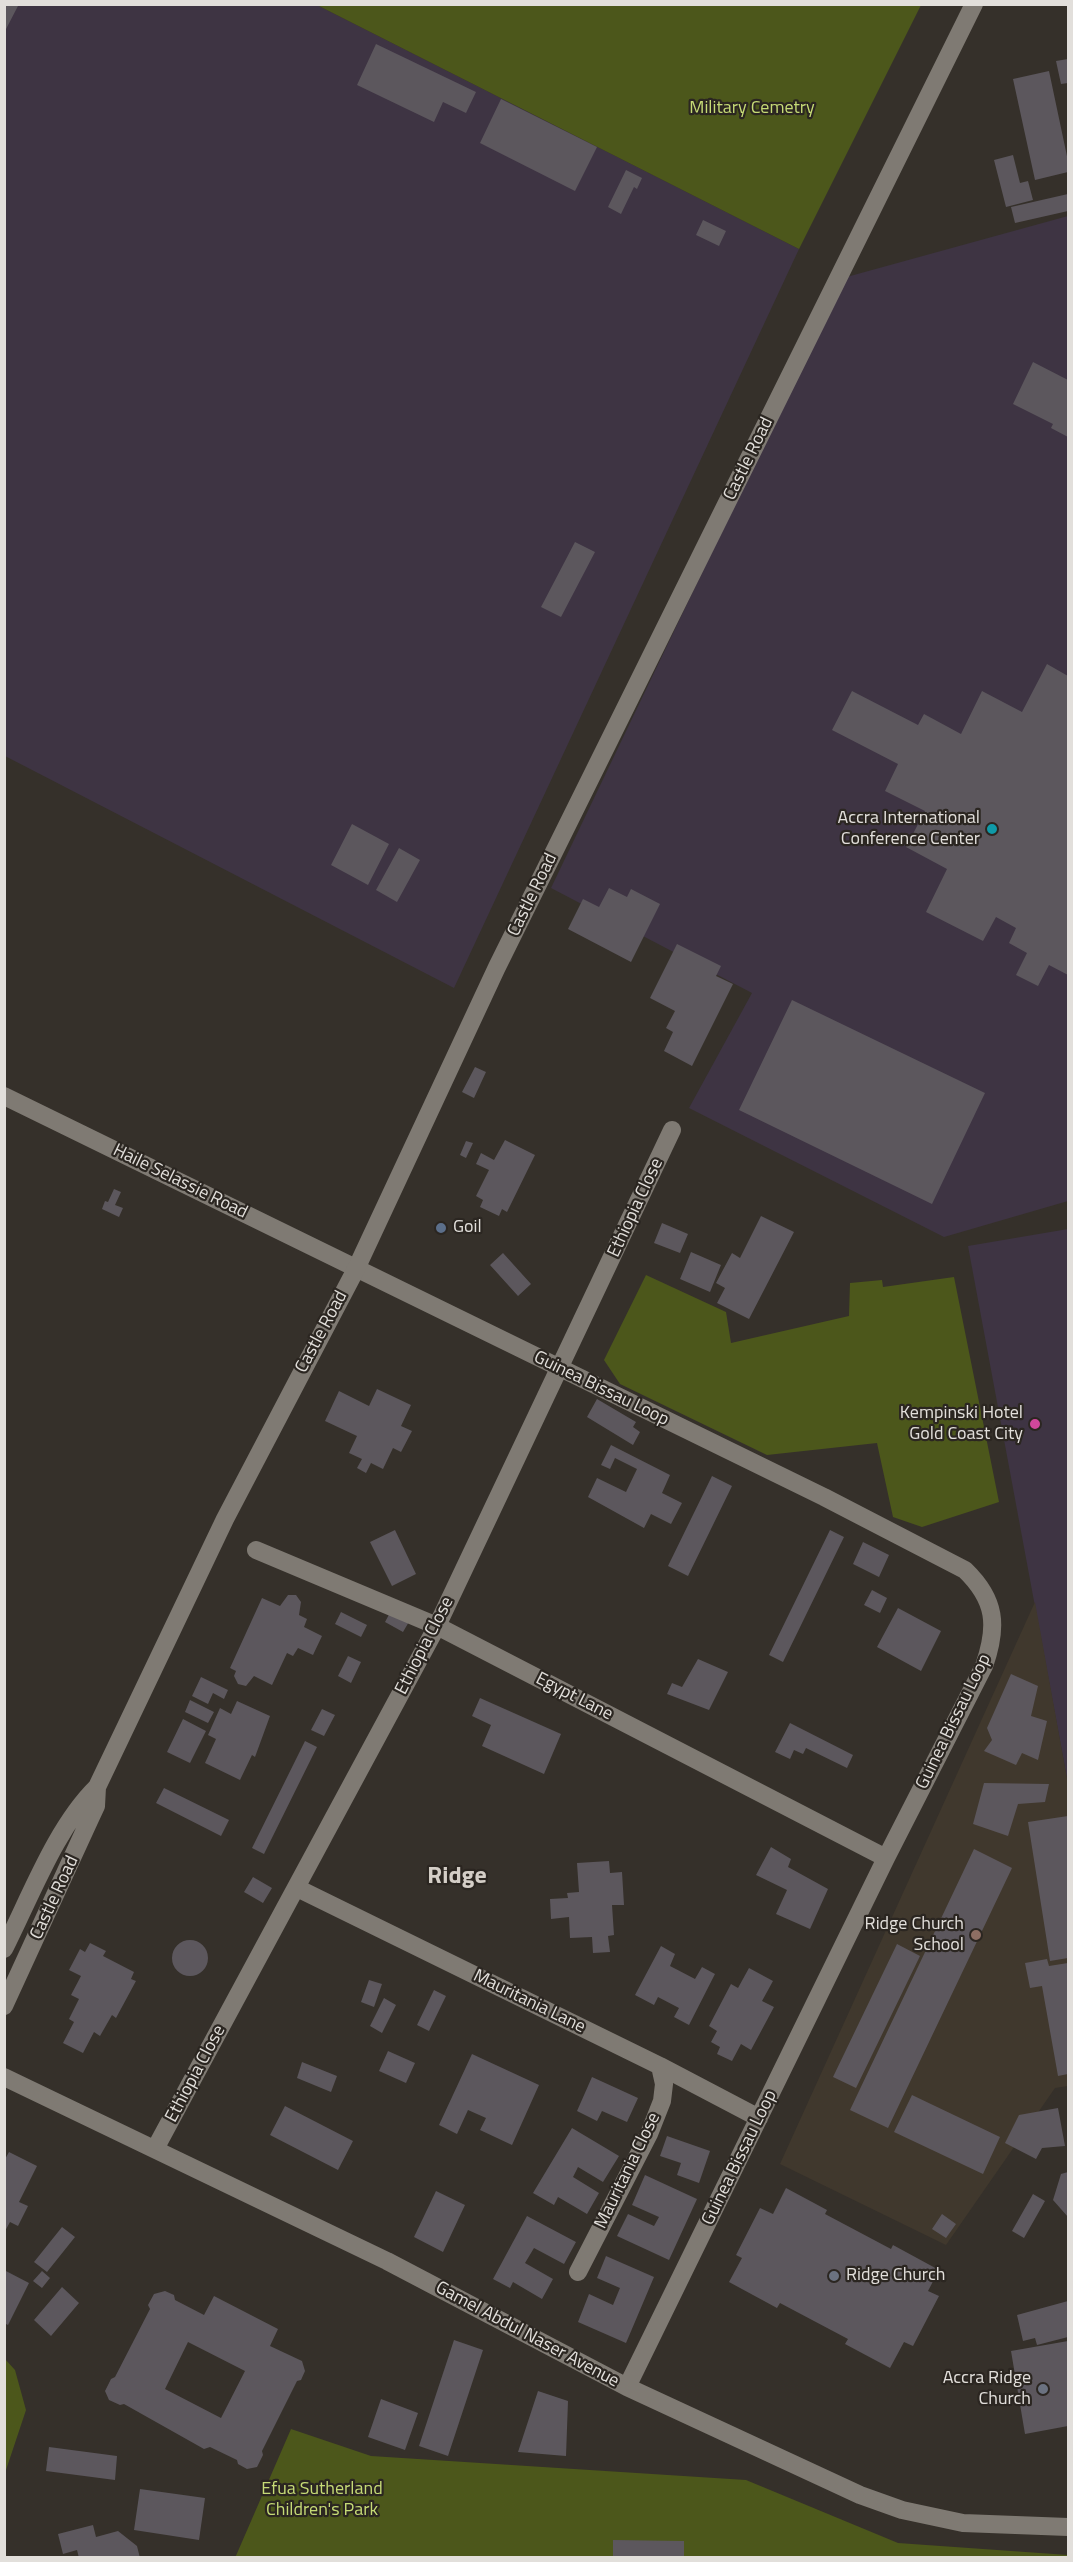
<!DOCTYPE html>
<style>
body{margin:0}
#map{position:relative;width:1073px;height:2562px;overflow:hidden;background:#35302a;font-family:"Titillium Web",sans-serif}
canvas{display:block}
.frame{position:absolute;inset:0;border:6px solid #e2dfdb;pointer-events:none}
</style>
<div id="map">
<canvas width="1073" height="2562"></canvas>
<div class="frame"></div>
</div>
<script>
const g = document.querySelector('canvas').getContext('2d');
g.lineJoin = 'round';
function fillPath(path, color) { g.fillStyle = color; g.fill(path, 'evenodd'); }
function trace(path, color, width, dash) { g.strokeStyle = color; g.lineWidth = width; g.lineCap = dash ? 'butt' : 'round'; g.setLineDash(dash || []); g.stroke(path); }
function drawText(font, color, halo, rows, align = 'center') {
  g.font = font + ' "Titillium Web",sans-serif'; g.lineWidth = 4.5; g.setLineDash([]); g.textBaseline = 'middle'; g.strokeStyle = halo; g.fillStyle = color; for (const [text, x, y, turn = 0] of rows) {
    g.save(); g.translate(x, y); g.rotate((+turn || 0) * Math.PI / 180); g.textAlign = isNaN(turn) ? turn : align; if (halo) g.strokeText(text, 0, 0); g.fillText(text, 0, 0); g.restore();
  }
}
const commercial = new Path2D(`
 M 4,5 L 317,5 L 799,249 L 454,988 L 5,756 Z
 M 1068,216 L 1068,1201 L 944,1237 L 689,1108 L 752,993 L 551,888 L 843,278 Z
 M 1068,1229 L 1068,1784 L 968,1246 Z`);
const built = new Path2D(`
 M 1035,1602 L 1068,1784 L 1068,2086 L 1055,2088 L 946,2245 L 780,2164 Z`);
const green = new Path2D(`
 M 317,5 L 921,5 L 799,249 Z
 M 646,1275 L 726,1312 L 731,1343 L 849,1316 L 850,1283 L 882,1280 L 883,1287 L 954,1277 L 999,1502 L 922,1527 L 893,1517 L 877,1443 L 767,1455 L 620,1384 L 604,1360 Z
 M 5,2359 L 15,2370 L 26,2410 L 5,2473 Z
 M 291,2429 L 371,2456 L 746,2480 L 898,2543 L 1068,2555 L 1068,2558 L 235,2558 Z`);
const building = new Path2D(`
 M 4,4 L 19,4 L 4,33 Z
 M 376,44 L 476,92 L 466,113 L 443,102 L 434,122 L 357,85 Z
 M 1068,59 L 1068,83 L 1061,84 L 1056,61 Z
 M 1049,71 L 1068,161 L 1068,172 L 1035,180 L 1013,79 Z
 M 501,99 L 597,147 L 575,191 L 480,143 Z
 M 1013,155 L 1020,183 L 1028,181 L 1033,200 L 1006,207 L 994,160 Z
 M 626,170 L 642,178 L 637,189 L 634,187 L 621,214 L 608,207 Z
 M 1068,194 L 1068,211 L 1015,223 L 1011,207 Z
 M 703,220 L 726,231 L 719,246 L 696,235 Z
 M 1033,362 L 1068,380 L 1068,437 L 1051,428 L 1053,424 L 1013,404 Z
 M 575,542 L 595,552 L 561,617 L 541,607 Z
 M 1047,664 L 1068,676 L 1068,975 L 1049,965 L 1038,986 L 1016,975 L 1027,953 L 1009,943 L 1016,928 L 996,917 L 983,941 L 926,912 L 947,869 L 906,847 L 925,811 L 885,791 L 898,764 L 832,730 L 852,691 L 918,725 L 924,714 L 961,734 L 982,691 L 1022,712 Z
 M 352,824 L 389,844 L 368,885 L 331,865 Z
 M 399,848 L 420,860 L 397,902 L 376,890 Z
 M 609,888 L 627,897 L 631,889 L 660,904 L 631,962 L 568,929 L 583,899 L 599,907 Z
 M 677,944 L 721,966 L 716,976 L 733,984 L 692,1066 L 664,1051 L 673,1032 L 666,1028 L 675,1011 L 650,998 Z
 M 792,1000 L 985,1093 L 932,1204 L 739,1110 Z
 M 475,1067 L 486,1072 L 474,1098 L 462,1092 Z
 M 505,1140 L 535,1155 L 507,1212 L 502,1209 L 499,1216 L 480,1207 L 483,1200 L 476,1196 L 489,1170 L 476,1164 L 481,1153 L 494,1160 Z
 M 466,1141 L 473,1143 L 466,1158 L 460,1155 Z
 M 114,1189 L 121,1192 L 115,1205 L 123,1208 L 119,1217 L 102,1209 L 105,1201 L 108,1202 Z
 M 761,1216 L 794,1232 L 749,1319 L 717,1303 L 725,1288 L 716,1283 L 732,1253 L 740,1258 Z
 M 662,1223 L 688,1234 L 680,1253 L 654,1243 Z
 M 691,1252 L 721,1265 L 710,1292 L 680,1279 Z
 M 503,1253 L 531,1284 L 518,1296 L 490,1265 Z
 M 377,1389 L 411,1405 L 401,1426 L 412,1431 L 401,1452 L 393,1448 L 383,1469 L 371,1463 L 366,1473 L 357,1468 L 362,1459 L 349,1453 L 357,1436 L 325,1421 L 339,1391 L 369,1406 Z
 M 597,1399 L 636,1422 L 633,1427 L 640,1432 L 633,1445 L 587,1417 Z
 M 611,1445 L 670,1475 L 662,1493 L 682,1503 L 671,1524 L 651,1514 L 644,1528 L 588,1497 L 597,1478 L 626,1492 L 637,1469 L 615,1458 L 610,1469 L 601,1465 Z
 M 712,1476 L 732,1486 L 688,1576 L 668,1566 Z
 M 395,1530 L 416,1574 L 392,1586 L 370,1542 Z
 M 830,1530 L 844,1537 L 783,1662 L 769,1655 Z
 M 863,1542 L 889,1555 L 879,1577 L 853,1564 Z
 M 872,1590 L 887,1598 L 880,1613 L 864,1605 Z
 M 288,1595 L 296,1595 L 301,1602 L 299,1615 L 307,1619 L 304,1627 L 322,1636 L 313,1655 L 298,1648 L 293,1656 L 287,1653 L 272,1685 L 254,1676 L 246,1686 L 238,1684 L 234,1676 L 236,1671 L 230,1668 L 262,1598 L 280,1606 Z
 M 898,1608 L 941,1631 L 921,1671 L 877,1647 Z
 M 392,1609 L 410,1620 L 403,1632 L 385,1622 Z
 M 341,1612 L 367,1625 L 361,1637 L 335,1624 Z
 M 348,1656 L 361,1662 L 351,1683 L 338,1676 Z
 M 698,1659 L 728,1672 L 709,1710 L 667,1694 L 672,1683 L 682,1687 Z
 M 1011,1674 L 1038,1686 L 1031,1716 L 1047,1721 L 1038,1760 L 1022,1753 L 1016,1765 L 984,1751 L 992,1740 L 987,1728 Z
 M 201,1677 L 228,1690 L 224,1699 L 213,1693 L 208,1704 L 192,1696 Z
 M 480,1698 L 561,1734 L 544,1774 L 482,1746 L 491,1725 L 472,1716 Z
 M 190,1700 L 214,1712 L 208,1723 L 185,1712 Z
 M 237,1701 L 270,1716 L 255,1757 L 252,1755 L 240,1780 L 205,1763 L 216,1739 L 208,1735 L 220,1708 L 231,1714 Z
 M 322,1709 L 335,1715 L 324,1736 L 311,1730 Z
 M 183,1719 L 206,1731 L 190,1763 L 167,1752 Z
 M 790,1723 L 853,1755 L 847,1768 L 806,1748 L 803,1754 L 794,1750 L 790,1759 L 775,1752 Z
 M 305,1741 L 317,1747 L 264,1854 L 252,1848 Z
 M 984,1783 L 1049,1784 L 1045,1802 L 1018,1804 L 1008,1836 L 973,1824 Z
 M 164,1788 L 229,1820 L 221,1836 L 156,1803 Z
 M 1068,1816 L 1068,1958 L 1050,1961 L 1028,1822 Z
 M 771,1847 L 791,1859 L 788,1867 L 828,1889 L 810,1929 L 776,1914 L 787,1890 L 756,1875 Z
 M 974,1849 L 1012,1868 L 888,2128 L 850,2110 Z
 M 609,1861 L 610,1873 L 622,1872 L 624,1905 L 612,1905 L 614,1935 L 608,1936 L 610,1952 L 593,1953 L 592,1937 L 570,1938 L 569,1917 L 551,1919 L 550,1899 L 568,1898 L 567,1893 L 579,1892 L 577,1863 Z
 M 253,1877 L 272,1888 L 263,1903 L 244,1892 Z
 M172 1958a18 18 0 1 1 36 0a18 18 0 1 1-36 0Z
 M 90,1943 L 106,1951 L 103,1956 L 134,1972 L 131,1979 L 136,1981 L 116,2018 L 112,2015 L 100,2036 L 94,2032 L 83,2053 L 63,2043 L 74,2022 L 69,2019 L 79,1999 L 71,1995 L 81,1976 L 69,1970 L 80,1949 L 85,1952 Z
 M 897,1944 L 920,1956 L 856,2088 L 833,2077 Z
 M 661,1946 L 675,1954 L 670,1966 L 695,1979 L 702,1967 L 715,1974 L 689,2025 L 674,2017 L 679,2008 L 658,1997 L 654,2005 L 635,1995 Z
 M 1047,1959 L 1049,1966 L 1068,1963 L 1068,2074 L 1058,2076 L 1042,1986 L 1030,1988 L 1025,1963 Z
 M 749,1968 L 773,1981 L 762,2001 L 774,2007 L 751,2050 L 741,2044 L 732,2061 L 717,2054 L 720,2047 L 711,2042 L 717,2031 L 709,2026 L 731,1984 L 738,1988 Z
 M 369,1980 L 382,1984 L 374,2007 L 361,2002 Z
 M 434,1990 L 446,1996 L 429,2031 L 417,2025 Z
 M 384,1998 L 396,2005 L 382,2033 L 370,2026 Z
 M 388,2051 L 415,2063 L 406,2083 L 379,2071 Z
 M 472,2054 L 539,2085 L 512,2145 L 480,2130 L 486,2118 L 468,2110 L 457,2134 L 439,2125 Z
 M 302,2062 L 337,2076 L 331,2092 L 297,2078 Z
 M 592,2077 L 638,2098 L 627,2122 L 602,2111 L 597,2121 L 577,2111 Z
 M 912,2095 L 1000,2137 L 983,2174 L 894,2132 Z
 M 285,2106 L 353,2141 L 338,2170 L 270,2135 Z
 M 1058,2108 L 1065,2146 L 1042,2148 L 1036,2159 L 1005,2143 L 1019,2115 Z
 M 572,2128 L 619,2156 L 603,2182 L 578,2167 L 573,2177 L 599,2193 L 587,2214 L 558,2197 L 554,2205 L 533,2193 Z
 M 667,2136 L 710,2151 L 699,2183 L 677,2175 L 681,2163 L 660,2156 Z
 M 9,2152 L 37,2166 L 19,2202 L 28,2206 L 18,2226 L 10,2222 L 4,2233 L 4,2161 Z
 M 1068,2172 L 1068,2217 L 1053,2200 L 1061,2174 Z
 M 645,2175 L 697,2199 L 669,2260 L 617,2236 L 628,2214 L 654,2226 L 659,2217 L 632,2205 Z
 M 786,2188 L 827,2210 L 825,2214 L 891,2249 L 893,2245 L 939,2270 L 928,2291 L 939,2296 L 913,2346 L 904,2342 L 890,2368 L 845,2344 L 848,2339 L 780,2303 L 777,2308 L 729,2282 L 742,2258 L 736,2255 L 760,2208 L 773,2214 Z
 M 436,2191 L 465,2205 L 443,2252 L 414,2237 Z
 M 1033,2194 L 1045,2201 L 1024,2238 L 1012,2231 Z
 M 942,2214 L 956,2224 L 946,2238 L 932,2229 Z
 M 527,2216 L 576,2242 L 564,2264 L 534,2248 L 525,2263 L 553,2279 L 542,2299 L 513,2282 L 510,2288 L 493,2279 Z
 M 62,2227 L 75,2237 L 47,2272 L 34,2262 Z
 M 606,2256 L 654,2277 L 626,2343 L 578,2322 L 589,2294 L 613,2305 L 620,2288 L 597,2278 Z
 M 4,2270 L 29,2283 L 8,2325 L 4,2323 Z
 M 42,2271 L 50,2278 L 42,2288 L 33,2281 Z
 M 62,2287 L 79,2303 L 51,2336 L 34,2320 Z
 M 165,2291 L 174,2295 L 175,2300 L 204,2315 L 214,2296 L 278,2329 L 270,2346 L 302,2361 L 305,2371 L 301,2380 L 297,2381 L 262,2451 L 263,2455 L 257,2467 L 247,2469 L 238,2464 L 237,2460 L 210,2447 L 204,2449 L 124,2404 L 120,2405 L 109,2400 L 105,2391 L 111,2379 L 115,2377 L 150,2309 L 148,2305 L 154,2294 ZM 188,2342 L 245,2371 L 221,2418 L 165,2389 Z
 M 1068,2301 L 1068,2337 L 1037,2345 L 1035,2338 L 1023,2341 L 1017,2315 Z
 M 454,2340 L 483,2350 L 448,2456 L 419,2446 Z
 M 1068,2341 L 1068,2426 L 1025,2434 L 1011,2351 Z
 M 538,2391 L 568,2401 L 566,2456 L 518,2452 Z
 M 381,2399 L 418,2413 L 405,2450 L 368,2437 Z
 M 49,2447 L 117,2456 L 115,2480 L 46,2471 Z
 M 140,2489 L 205,2498 L 199,2540 L 134,2530 Z
 M 93,2525 L 96,2537 L 118,2531 L 137,2546 L 140,2558 L 79,2558 L 77,2550 L 63,2554 L 58,2534 Z
 M 613,2540 L 684,2541 L 684,2558 L 613,2558 Z`);
const street = new Path2D(`
 M 4,1096 L 824,1497 L 965,1570 C 996,1600 998,1626 984,1666 L 886,1858 L 627,2387
 M 256,1550 L 437,1626 L 886,1858
 M 297,1888 L 660,2066 L 759,2118
 M 4,2077 L 387,2261 L 627,2387 L 860,2495 L 902,2510 L 963,2523 L 1068,2527
 M 155,2149 L 437,1626 L 672,1130
 M 578,2272 L 649,2134 L 662,2101 L 664,2084 L 660,2066`);
const secondary = new Path2D(`
 M 4,1949 C 30,1898 56,1827 97,1787 L 225,1519 L 356,1269 L 497,967 L 974,4
 M 4,2006 L 89,1821 L 96,1806 L 97,1787`);
const markers = [
 [992,829,6,"#0f9aa8"],
 [441,1228,6,"#5c6f8a"],
 [1035,1424,6,"#d1479c"],
 [976,1935,6,"#8d6e63"],
 [834,2276,6,"#6b7280"],
 [1043,2389,6,"#6b7280"]
];
const parkNames = [
 ["Military Cemetry",752,109],
 ["Efua Sutherland",322,2490],
 ["Children's Park",322,2511]
];
const streetNames = [
 ["Castle Road",749,459,-64],
 ["Castle Road",533,895,-64],
 ["Haile Selassie Road",180,1182,26],
 ["Ethiopia Close",636,1208,-65],
 ["Castle Road",322,1332,-62],
 ["Guinea Bissau Loop",601,1389,26],
 ["Ethiopia Close",425,1646,-63],
 ["Egypt Lane",574,1697,27],
 ["Guinea Bissau Loop",954,1722,-64],
 ["Castle Road",55,1898,-65],
 ["Mauritania Lane",529,2002,26],
 ["Ethiopia Close",196,2074,-62],
 ["Guinea Bissau Loop",740,2158,-64],
 ["Mauritania Close",628,2171,-64],
 ["Gamel Abdul Naser Avenue",527,2335,28]
];
const poiNames = [
 ["Accra International",980,819],
 ["Conference Center",980,840],
 ["Goil",453,1228,"left"],
 ["Kempinski Hotel",1023,1414],
 ["Gold Coast City",1023,1435],
 ["Ridge Church",964,1925],
 ["School",964,1946],
 ["Ridge Church",846,2276,"left"],
 ["Accra Ridge",1031,2379],
 ["Church",1031,2400]
];
const districtNames = [
 ["Ridge",457,1877]
];
fillPath(commercial, '#3e3443');
fillPath(built, '#40382d');
fillPath(green, '#4c571b');
fillPath(building, '#5c575d');
trace(street, '#7f7a73', 18);
trace(secondary, '#7f7a73', 18);
for (const [x, y, r, color] of markers) { const dot = new Path2D(); dot.arc(x, y, r, 0, 2 * Math.PI); g.fillStyle = color; g.fill(dot); trace(dot, '#2b2621', 2); }
drawText('18px', '#c6db76', '#2b2621', parkNames);
drawText('18px', '#e2dfdb', '#2b2621', streetNames);
drawText('18px', '#e2dfdb', '#2b2621', poiNames, 'right');
drawText('bold 24px', '#d4cec7', '#2b2621', districtNames);
</script>
